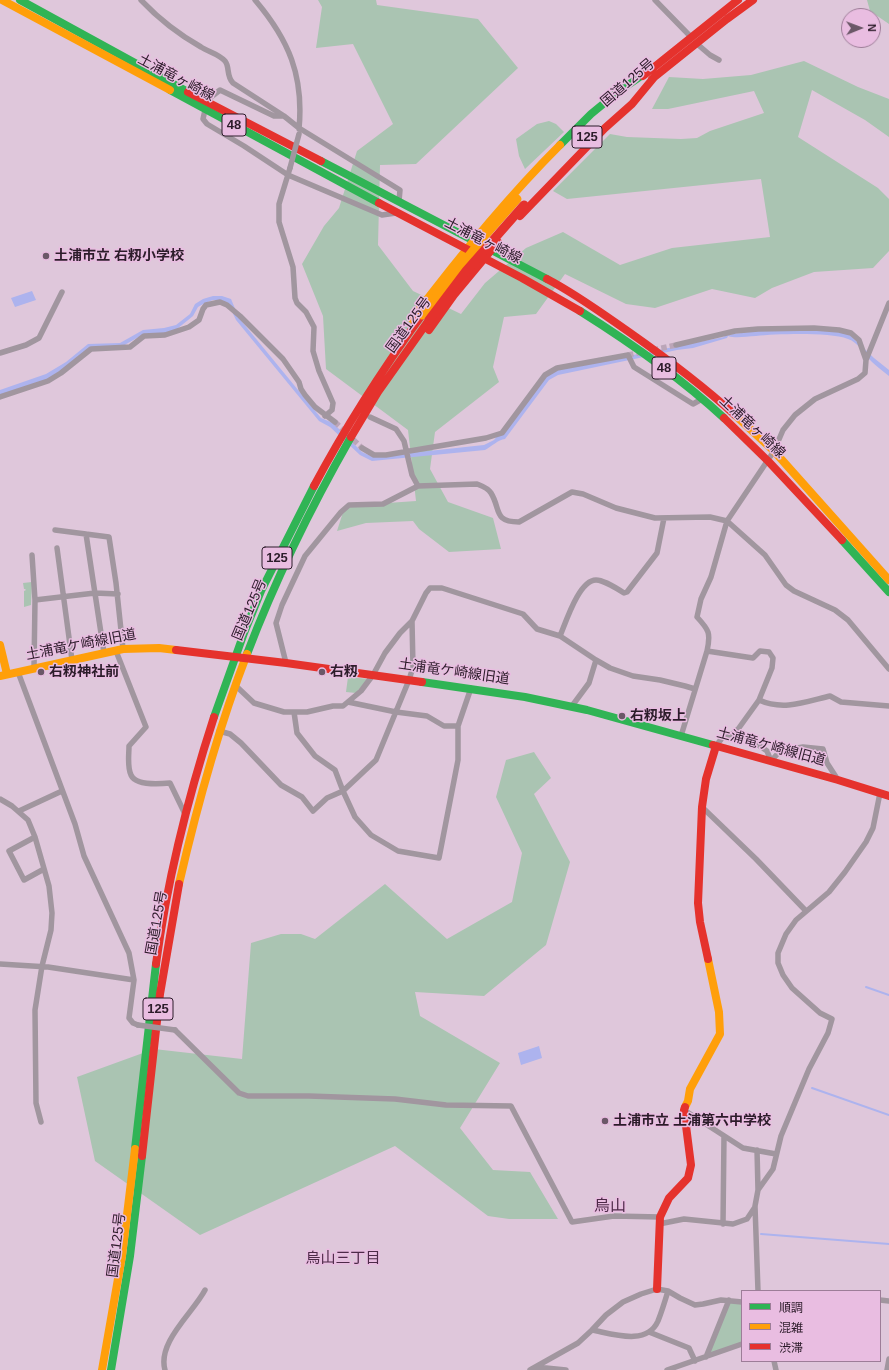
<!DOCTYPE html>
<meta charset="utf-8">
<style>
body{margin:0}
#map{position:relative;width:889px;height:1370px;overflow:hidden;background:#dfc7db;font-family:Arial,"Noto Sans JP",sans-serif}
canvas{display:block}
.legend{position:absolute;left:741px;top:1290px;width:140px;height:72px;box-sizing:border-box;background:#e9bde1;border:1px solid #9d7d98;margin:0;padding:5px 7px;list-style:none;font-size:12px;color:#2c1c2a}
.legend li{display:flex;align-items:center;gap:8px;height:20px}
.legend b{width:20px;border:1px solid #9d7d98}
.north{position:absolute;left:841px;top:8px;width:40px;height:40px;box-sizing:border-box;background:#e9bde1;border:1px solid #9d7d98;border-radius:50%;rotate:89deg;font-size:11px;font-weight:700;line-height:16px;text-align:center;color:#2c1c2a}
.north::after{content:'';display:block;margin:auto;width:14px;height:18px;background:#6b5868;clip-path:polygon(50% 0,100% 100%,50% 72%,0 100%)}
</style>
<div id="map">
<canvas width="889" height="1370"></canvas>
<ul class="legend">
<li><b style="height:5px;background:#30b455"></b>順調</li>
<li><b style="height:5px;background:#ff9f0a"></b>混雑</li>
<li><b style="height:5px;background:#e5322d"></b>渋滞</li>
</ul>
<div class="north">N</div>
</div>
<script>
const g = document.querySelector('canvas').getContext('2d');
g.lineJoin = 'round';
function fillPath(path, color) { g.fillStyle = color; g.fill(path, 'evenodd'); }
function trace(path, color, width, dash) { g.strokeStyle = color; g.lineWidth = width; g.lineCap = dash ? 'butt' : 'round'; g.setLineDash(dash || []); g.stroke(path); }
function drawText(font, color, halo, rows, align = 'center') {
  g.font = font + ' Arial,"Noto Sans JP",sans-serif'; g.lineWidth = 3; g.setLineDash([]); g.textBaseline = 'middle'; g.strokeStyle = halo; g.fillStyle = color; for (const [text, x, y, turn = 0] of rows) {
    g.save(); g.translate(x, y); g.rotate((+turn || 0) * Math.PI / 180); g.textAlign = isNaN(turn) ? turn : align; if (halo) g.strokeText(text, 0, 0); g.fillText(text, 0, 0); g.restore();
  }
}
const green = new Path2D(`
 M 318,0 L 376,0 L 377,5 L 478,19 L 518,68 L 416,164 L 380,165 L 378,245 L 413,291 L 461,314 L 485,283 L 526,248 L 563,232 L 620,265 L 672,248 L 770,237 L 761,179 L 567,199 L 553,191 L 610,134 L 627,137 L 681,139 L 697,138 L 710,131 L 764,113 L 754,91 L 668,109 L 652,109 L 669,77 L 703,79 L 751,75 L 804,61 L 858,87 L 889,99 L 889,137 L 865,120 L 812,90 L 798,137 L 878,188 L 889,199 L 889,251 L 873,268 L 814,272 L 772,288 L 755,298 L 712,289 L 655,308 L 626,304 L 565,274 L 536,314 L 504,317 L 493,367 L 499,382 L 435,432 L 430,469 L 448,502 L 493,518 L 501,549 L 449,552 L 419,529 L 413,521 L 366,523 L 337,531 L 345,506 L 416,501 L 408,430 L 326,369 L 323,316 L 302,264 L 324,226 L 339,208 L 357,151 L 393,124 L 353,44 L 316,48 L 322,7 Z
 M 867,0 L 889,0 L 889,24 L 870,11 Z
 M 549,121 L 556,124 L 564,132 L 525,169 L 519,156 L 516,139 L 537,124 Z
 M 32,582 L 31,605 L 24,607 L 24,591 L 26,590 L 25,589 L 24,589 L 23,583 Z
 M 348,677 L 368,679 L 356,693 L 346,692 Z
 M 534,752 L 551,778 L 534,794 L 570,862 L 546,945 L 484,996 L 415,992 L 420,1016 L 500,1063 L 460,1128 L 493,1170 L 530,1172 L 558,1219 L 509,1219 L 488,1216 L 395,1146 L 200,1235 L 95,1161 L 77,1077 L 154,1049 L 242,1059 L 251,943 L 281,934 L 301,934 L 315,939 L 385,884 L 447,939 L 512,902 L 522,853 L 496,797 L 506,760 Z
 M 729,1300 L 742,1302 L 742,1344 L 706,1357 Z`);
const water = new Path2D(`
 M 32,291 L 36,300 L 15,307 L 11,298 Z
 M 213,296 L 222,296 L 231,299 L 239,318 L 321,418 L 333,423 L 362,452 L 373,457 L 484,445 L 494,440 L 546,376 L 557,370 L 724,337 L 725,335 L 757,331 L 814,330 L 839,332 L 850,335 L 874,358 L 889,370 L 889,376 C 883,371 877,367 872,362 C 865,355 858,342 848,339 C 829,332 777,334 756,336 C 746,336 737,339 728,336 L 727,338 L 693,348 L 677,350 L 558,375 L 549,380 L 505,439 C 498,440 492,446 485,450 L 372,461 L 360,455 L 330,427 L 319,421 L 236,320 L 228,303 L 221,300 L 213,300 L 205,303 L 198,307 L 193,316 L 177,329 L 165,333 L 144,334 L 121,347 L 90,347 L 69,365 L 48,379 L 0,395 L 0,390 L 46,374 L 66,362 L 88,344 L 120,343 L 143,330 L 164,328 L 176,325 L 190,314 L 195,304 L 203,299 Z
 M 539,1046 L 542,1058 L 521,1065 L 518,1053 Z`);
const stream = new Path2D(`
 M 866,987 L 889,995
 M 812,1088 L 889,1115
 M 761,1234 L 889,1244`);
const streetTunnel = new Path2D(`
 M 653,350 L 676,345
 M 628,355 L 642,352
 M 335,422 L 362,448`);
const street = new Path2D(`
 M 141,0 C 157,17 180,35 201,47 C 209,52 219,54 225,61 C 230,67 226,76 233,83 L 284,116 L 299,128 L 400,190 L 399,201
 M 255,0 C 289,40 304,76 299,129
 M 655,0 L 691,37
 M 696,43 L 710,55 L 719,60
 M 206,101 L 220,90 L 274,116 L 283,116
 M 205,110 L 203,119 L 207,124 L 244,146 L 288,175 L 382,215 L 396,213
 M 290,168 L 279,204 L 279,222 L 293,267 L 295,298 L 297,303 L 306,312 L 314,327 L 313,351 L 319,371 L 333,403 L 332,410 L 325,416
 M 676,345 L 735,331 L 758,329 L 814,328 L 839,330 L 851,333 L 859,340 L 866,360
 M 0,353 L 26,345 L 39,338 L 62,292
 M 0,397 L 48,381 L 61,373 L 91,349 L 130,347 L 144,336 L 165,335 L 189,327 L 199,320 L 203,309 L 206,305 L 220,302 L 227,305 L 240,316 L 283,359 L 299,382 L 301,389 L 305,395 L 315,407 L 335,422
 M 370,417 L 396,429 L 404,441 L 412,475 L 418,486 L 477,484 C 482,486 488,488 491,493 C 501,509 493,522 519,522 L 572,492 L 583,494 L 616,508 L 655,518 L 710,517 L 727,521 L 765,555 L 786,585 L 794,591 L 835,610 L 848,620 L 889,669
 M 362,448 L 374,455 L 386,455 L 486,438 L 502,433 L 545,375 L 557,368 L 628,355 L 634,367 L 693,404 L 702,399
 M 55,530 L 109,537 L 116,583 L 123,649
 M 86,534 L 104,653
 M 57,548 L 72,660
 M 32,555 L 35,600 L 34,668
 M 35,600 L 95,593 L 118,594
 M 412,621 L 413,667 L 409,680 L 376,760 L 343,791 L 355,817 L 371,835 L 398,851 L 439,858 L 458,760 L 458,726 L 471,688
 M 560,636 C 566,622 579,580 596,580 C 603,580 618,589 624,593 L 627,592 L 657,553 L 664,518
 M 116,651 L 146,727 L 129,746 C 129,755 127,767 131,775 C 136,786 160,784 170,783 L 185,814
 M 707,651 L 753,658 L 760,651 L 769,652 L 773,658 L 772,668 L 759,700 L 736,732 L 722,738 L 716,746
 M 286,663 L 276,623 L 282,605 L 305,556 L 341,512 L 349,505 L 383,504 L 418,486
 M 18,672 L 75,824 L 84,856 L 129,953 L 134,980 L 129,1018 L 133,1023 L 138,1025
 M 235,685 L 254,703 L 284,712 L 307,712 L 333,706 L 343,706 L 361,691 L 373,675 L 385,653 L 400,633 L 412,621 L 426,593 L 430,588 L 442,588 L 523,614 L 537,629 L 560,636 L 596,660 L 610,668 L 633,676 L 660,680 L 685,686 L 695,689
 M 759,700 C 783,711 805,702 830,696 L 841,702 L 889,706
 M 348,702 L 396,712 L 427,716 L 444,726 L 458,726
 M 572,706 L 589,683 L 596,660
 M 737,730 L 767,751 L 771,761 L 780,751 L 803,747 L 823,749 L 827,763 L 838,780
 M 219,731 L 230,734 L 241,743 L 281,785 L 302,797 L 313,811 L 327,798 L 343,791 L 335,770 L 315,756 L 297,733 L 294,712
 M 681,736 L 707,651 C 711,633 709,630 697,617 L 701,599 L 711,577 L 727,521 L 774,451 L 783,430 L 795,415 L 815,399 L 858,379 L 865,373 L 866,360 L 889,303
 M 0,799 L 12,806 L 28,820 L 35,837 L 49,886 L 52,913 L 51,930 L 42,966 L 35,1010 L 36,1103 L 41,1122
 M 702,807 L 756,859 L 806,911
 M 19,811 L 62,791
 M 35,837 L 9,851 L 24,880 L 44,869
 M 0,964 L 48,967 L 134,980
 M 175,1030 L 239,1093 L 248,1096 L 309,1096 L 395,1099 L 446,1105 L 511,1106 L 572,1222 L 614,1216 L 660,1217
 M 684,1110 L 743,1148 L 776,1154
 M 757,1150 L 758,1190 L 755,1206 L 758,1291
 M 758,1190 L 773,1169 L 781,1136 L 809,1069 L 828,1033 L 832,1019 L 820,1013 L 792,988 L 783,975 L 778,963 L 778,953 L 786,934 L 796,920 L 829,892 L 845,872 L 866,842 L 873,828 L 880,793
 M 659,1224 L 684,1219 L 733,1224 L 747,1219 L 755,1207
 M 723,1224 L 724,1136
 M 880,1300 L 889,1301
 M 592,1330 C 613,1334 647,1346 658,1321 C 662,1311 665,1301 668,1291
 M 649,1332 L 689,1348 L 695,1361
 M 706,1357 L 729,1300
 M 774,1361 L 776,1370
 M 536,1367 L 566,1370
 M 165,1370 C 157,1342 193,1313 205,1290
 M 530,1370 L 578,1343 L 592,1330 L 606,1315 L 623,1302 L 641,1294 L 657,1289 L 668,1291 L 680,1298 L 695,1305 L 703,1304 L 721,1300 L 742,1302
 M 667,1370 L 742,1344
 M 887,1370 L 889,1359`);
const fast = new Path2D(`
 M 20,0 L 188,92
 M 170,90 L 379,203
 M 560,145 L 591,114 L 619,91 L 647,72
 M 321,161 L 547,279
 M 580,311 C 631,343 681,378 724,418
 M 842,540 L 889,592
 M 247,654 C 276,578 311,507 351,437
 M 422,682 L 525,697 L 587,710 L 713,745
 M 214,717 L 244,633 L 261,591 L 314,486
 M 135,1149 L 156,964
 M 111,1370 L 130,1256 L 142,1156`);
const slow = new Path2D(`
 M 2,0 L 170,90
 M 412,319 C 458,258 506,199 560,145
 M 735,415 L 774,451 L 889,580
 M 0,645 L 7,674
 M 0,676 L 123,649 L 159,648 L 176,650
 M 179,884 C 197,806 218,729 247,654
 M 685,1107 L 688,1101 L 690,1089 L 720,1034 L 719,1012 L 708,959
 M 102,1370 L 122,1256 L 135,1149`);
const jam = new Path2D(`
 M 643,76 L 738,0
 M 652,79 L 727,19 L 753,0
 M 188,92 L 321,161
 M 379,203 L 522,278 L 580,311
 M 520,216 L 605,128 L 632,104 L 656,75
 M 547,279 C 576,294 603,314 629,332 C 666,358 702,385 735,415
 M 429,330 L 454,295 L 498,242
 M 724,418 L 769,462 L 842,540
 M 351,437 L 378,392 L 429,320
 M 314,486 C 346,426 382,370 422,315
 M 176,650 L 286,663 L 422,682
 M 713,745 L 838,780 L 889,796
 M 708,959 L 700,922 L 698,903 L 702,807 L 706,779 L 716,746
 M 156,964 C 167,881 188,797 214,717
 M 142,1156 L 160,994 L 179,884
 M 657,1289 L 660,1217 L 669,1198 L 688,1178 L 691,1165 L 684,1110 L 685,1107`);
const streetBridge = new Path2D(`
 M 290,168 L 299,134
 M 138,1025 L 175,1030`);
const slowBridge = new Path2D(`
 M 422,315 L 487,233 L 517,199`);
const jamBridge = new Path2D(`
 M 429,320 L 466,271 L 524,205`);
const markers = [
 [46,256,4,"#6b5868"],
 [41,672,4,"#6b5868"],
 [322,672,4,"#6b5868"],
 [622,716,4,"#6b5868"],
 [605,1121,4,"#6b5868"]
];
const shields = [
 [234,125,24],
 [587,137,30],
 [664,368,24],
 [277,558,30],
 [158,1009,30]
];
const shieldNames = [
 ["48",234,125],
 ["125",587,137],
 ["48",664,368],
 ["125",277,558],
 ["125",158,1009]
];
const streetNames = [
 ["土浦竜ヶ崎線",176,78,28],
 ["国道125号",628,83,-41],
 ["土浦竜ヶ崎線",483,241,27],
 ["国道125号",409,325,-54],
 ["土浦竜ヶ崎線",752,427,43],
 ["国道125号",250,610,-67],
 ["土浦竜ケ崎線旧道",81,645,-11],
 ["土浦竜ケ崎線旧道",454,672,8],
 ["土浦竜ケ崎線旧道",771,747,15],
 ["国道125号",157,923,-80],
 ["国道125号",117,1245,-83]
];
const poiNames = [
 ["土浦市立 右籾小学校",54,256],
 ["右籾神社前",49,672],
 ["右籾",330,672],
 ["右籾坂上",630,716],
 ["土浦市立 土浦第六中学校",613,1121]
];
const neighbourhoodNames = [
 ["烏山三丁目",343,1259]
];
const quarterNames = [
 ["烏山",610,1207]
];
fillPath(green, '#aac4b2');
fillPath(water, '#adb3ee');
trace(stream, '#adb3ee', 2);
trace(streetTunnel, '#bba5b8', 5.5, [5.5, 3]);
trace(street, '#a1969f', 5.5);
trace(fast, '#30b455', 8);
trace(slow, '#ff9f0a', 8);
trace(jam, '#e5322d', 8);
trace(streetBridge, '#a1969f', 5.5);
trace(slowBridge, '#ff9f0a', 9);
trace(jamBridge, '#e5322d', 9);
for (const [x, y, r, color] of markers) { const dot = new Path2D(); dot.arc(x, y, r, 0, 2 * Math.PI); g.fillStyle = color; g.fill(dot); trace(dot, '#e9bde1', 1.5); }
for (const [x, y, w] of shields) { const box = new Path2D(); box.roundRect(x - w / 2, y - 11, w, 22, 3); g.fillStyle = '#e9bde1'; g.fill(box); trace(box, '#2c1c2a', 1); }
drawText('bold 13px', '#2c1c2a', null, shieldNames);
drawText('14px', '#2c1c2a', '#e9bde1', streetNames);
drawText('bold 14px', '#2c1c2a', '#e9bde1', poiNames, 'left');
drawText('15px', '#4d2a48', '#e9bde1', neighbourhoodNames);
drawText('16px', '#4d2a48', '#e9bde1', quarterNames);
</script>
